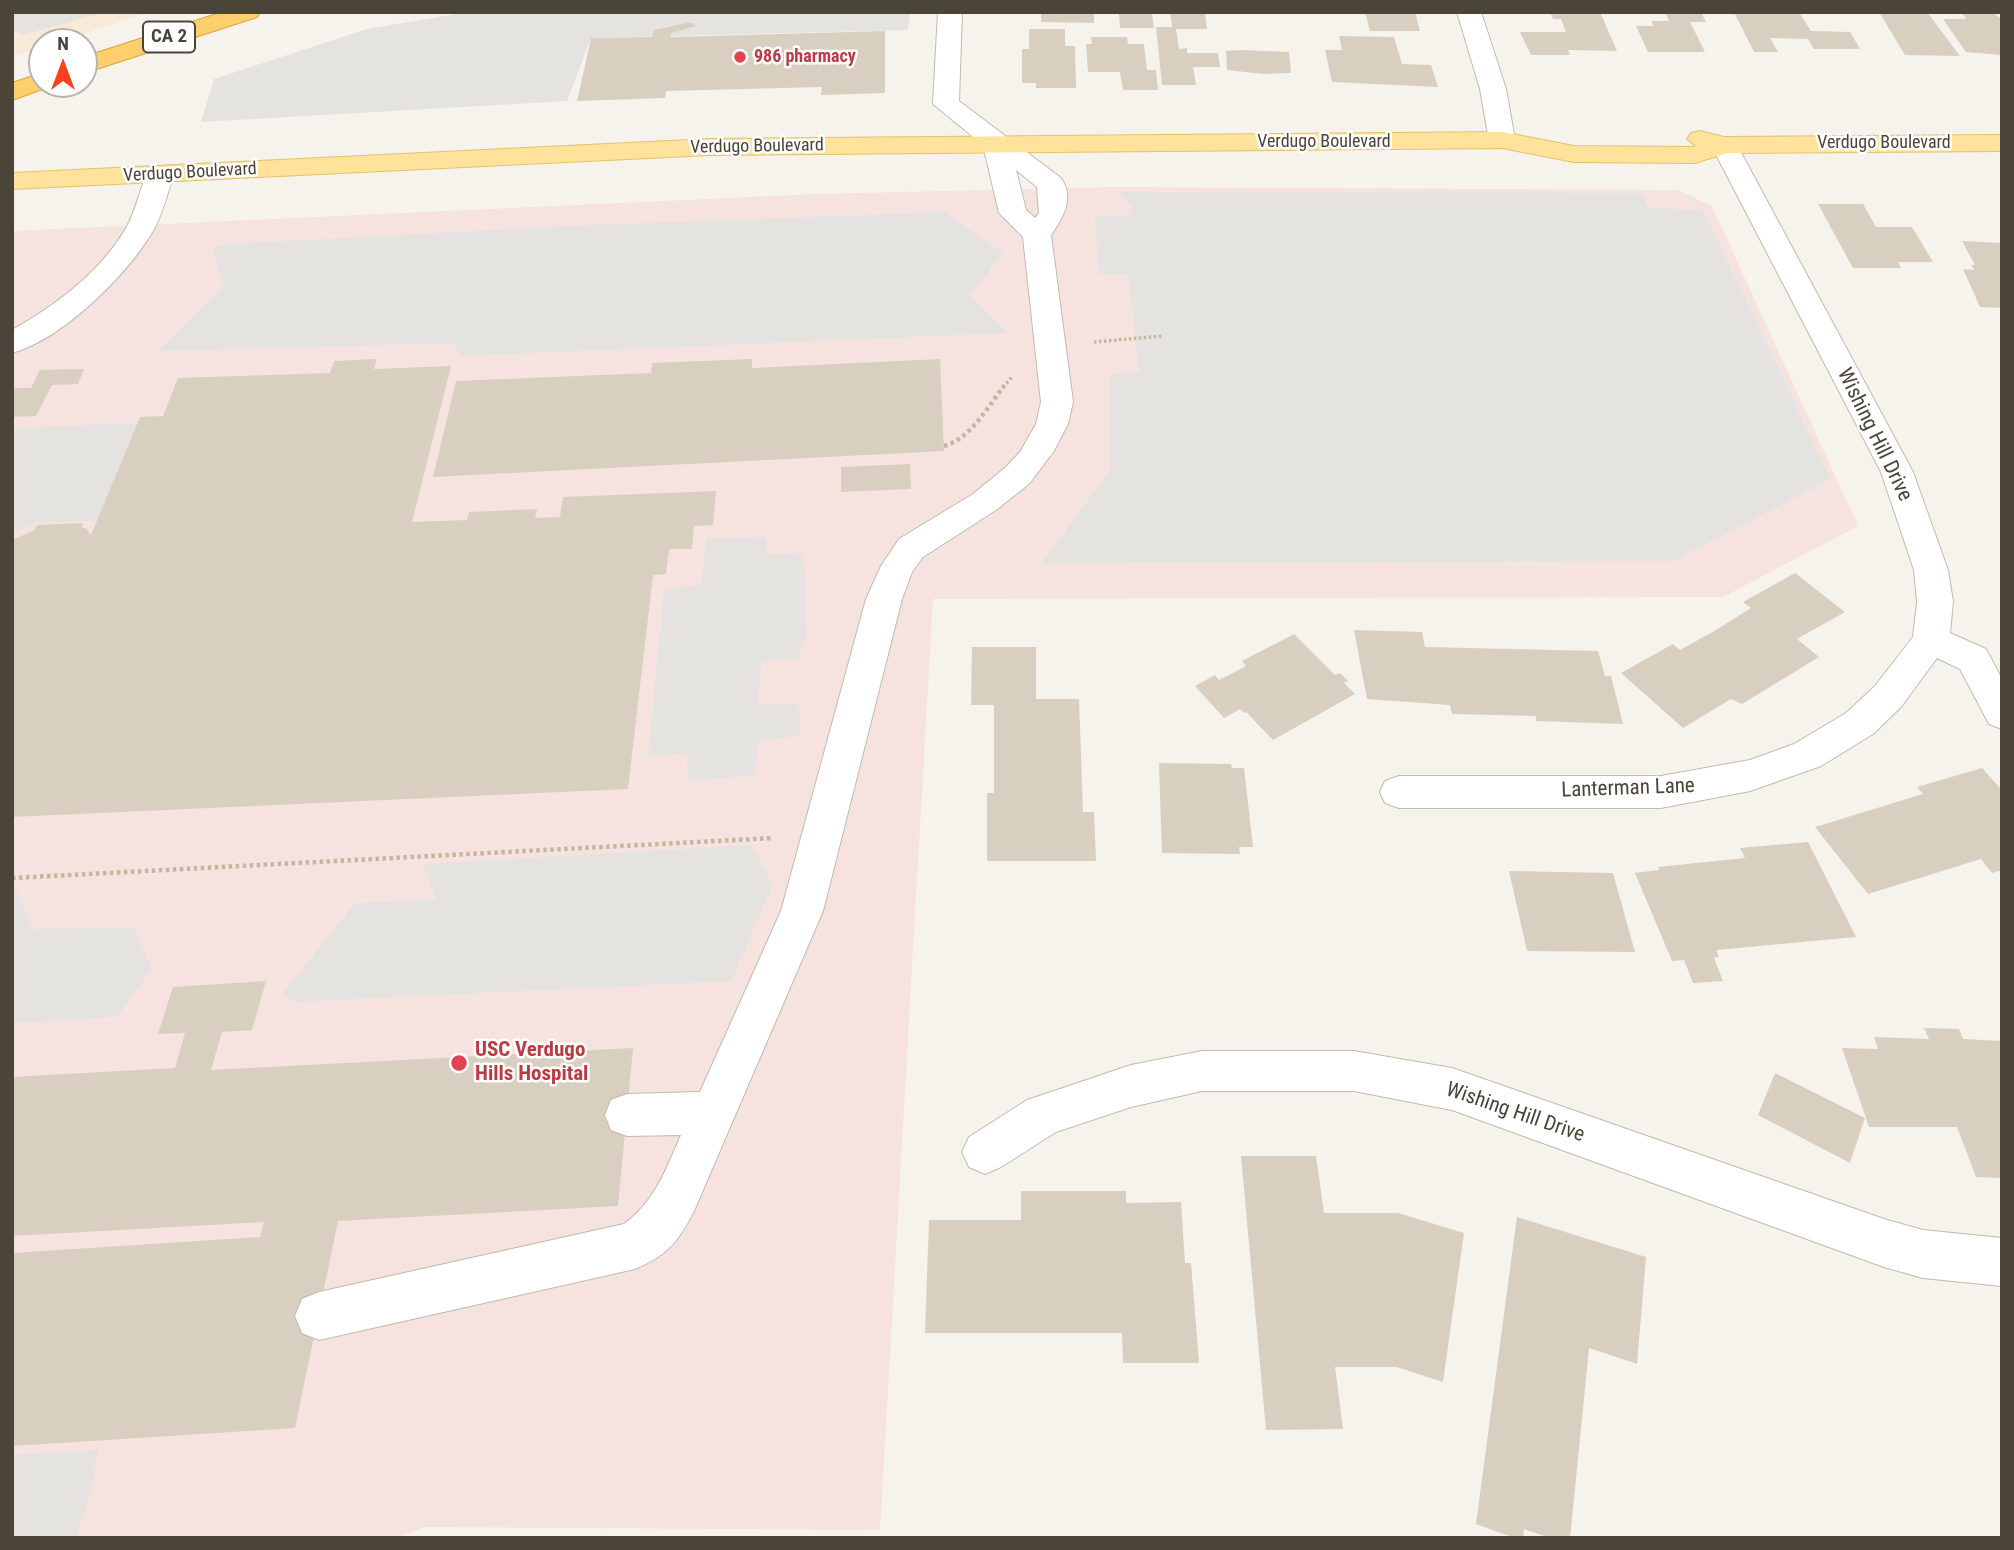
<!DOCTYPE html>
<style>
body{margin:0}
#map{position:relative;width:2014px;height:1550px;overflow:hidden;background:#f6f3ec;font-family:"Roboto Condensed",sans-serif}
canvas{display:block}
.frame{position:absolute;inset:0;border:14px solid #4b4439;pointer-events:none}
.north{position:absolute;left:28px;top:28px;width:70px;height:70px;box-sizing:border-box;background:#fff;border:2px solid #b7b4b0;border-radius:50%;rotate:0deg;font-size:19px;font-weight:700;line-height:28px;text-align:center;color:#4b4439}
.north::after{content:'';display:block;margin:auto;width:24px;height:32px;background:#fc3f1d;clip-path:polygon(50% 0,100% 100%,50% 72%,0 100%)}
</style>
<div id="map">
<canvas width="2014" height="1550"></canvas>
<div class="frame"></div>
<div class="north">N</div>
</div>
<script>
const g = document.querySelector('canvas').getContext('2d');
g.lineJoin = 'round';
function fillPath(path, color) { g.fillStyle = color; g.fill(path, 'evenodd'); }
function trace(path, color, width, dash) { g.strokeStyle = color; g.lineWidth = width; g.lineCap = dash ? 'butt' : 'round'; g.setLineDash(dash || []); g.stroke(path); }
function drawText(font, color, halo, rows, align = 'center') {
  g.font = font + ' "Roboto Condensed",sans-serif'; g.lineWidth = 5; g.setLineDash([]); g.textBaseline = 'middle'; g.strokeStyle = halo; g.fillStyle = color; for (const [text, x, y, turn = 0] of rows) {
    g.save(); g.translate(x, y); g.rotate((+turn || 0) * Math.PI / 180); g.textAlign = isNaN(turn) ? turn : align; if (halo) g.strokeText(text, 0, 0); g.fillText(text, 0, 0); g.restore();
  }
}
const commercial = new Path2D(`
 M 12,12 L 151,12 L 58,42 L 42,42 L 42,47 L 12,56 Z`);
const medical = new Path2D(`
 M 1114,187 L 1678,190 L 1712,206 L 1858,526 L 1723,597 L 933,599 L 880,1530 L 425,1527 L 395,1538 L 12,1538 L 12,231 L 815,194 Z`);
const parking = new Path2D(`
 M 13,12 L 105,12 L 23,35 L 12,31 Z
 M 469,12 L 910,12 L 908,30 L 591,38 L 567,101 L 201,122 L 214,79 L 367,29 Z
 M 1119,192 L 1641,193 L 1649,207 L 1704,211 L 1831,479 L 1673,561 L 1042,563 L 1110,470 L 1109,374 L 1139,372 L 1128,274 L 1099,274 L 1095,216 L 1129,216 L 1133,207 Z
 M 945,212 L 1003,253 L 970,296 L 1008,333 L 460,356 L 453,343 L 157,351 L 224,287 L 212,248 L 226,244 L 590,225 Z
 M 137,423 L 97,521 L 36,522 L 12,534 L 12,428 Z
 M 767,537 L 766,554 L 804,553 L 806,636 L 797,658 L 761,662 L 758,705 L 799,703 L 800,735 L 757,742 L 756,775 L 688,781 L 687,753 L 648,757 L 664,589 L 701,585 L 707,538 Z
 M 751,845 L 773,884 L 732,981 L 294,1002 L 283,993 L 355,903 L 436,899 L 423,864 Z
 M 12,886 L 15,886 L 33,929 L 134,927 L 152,969 L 117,1017 L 12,1023 Z
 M 99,1450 L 85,1513 L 75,1538 L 12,1538 L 12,1455 Z`);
const building = new Path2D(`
 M 1041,12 L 1089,12 L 1094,14 L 1094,23 L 1041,22 Z
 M 1170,12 L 1205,12 L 1207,29 L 1176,29 L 1179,49 L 1187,48 L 1187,53 L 1218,53 L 1220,67 L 1193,67 L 1196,85 L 1162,85 L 1156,27 L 1172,27 Z
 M 1365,12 L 1415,12 L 1420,31 L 1370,31 Z
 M 1550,12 L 1600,12 L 1617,51 L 1568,50 L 1570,55 L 1531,55 L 1520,32 L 1566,32 L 1561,19 L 1553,19 Z
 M 1665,12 L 1701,12 L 1706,22 L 1690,22 L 1705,52 L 1648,52 L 1636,26 L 1654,26 L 1651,21 L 1669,21 Z
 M 1734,12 L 1799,12 L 1811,31 L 1850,32 L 1860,49 L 1814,49 L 1808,39 L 1770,38 L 1778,52 L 1754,52 Z
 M 1879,12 L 1927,12 L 1960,56 L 1905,55 Z
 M 1119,13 L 1152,13 L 1154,28 L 1120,28 Z
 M 1962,13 L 1994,13 L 1999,17 L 2002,20 L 2002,55 L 1966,52 L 1943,19 L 1966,19 Z
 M 687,23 L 693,23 L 696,26 L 671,33 L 671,37 L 885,31 L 885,93 L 821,95 L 822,87 L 666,91 L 665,98 L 577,101 L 591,38 L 652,37 L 654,30 Z
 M 1029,29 L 1065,29 L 1065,46 L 1075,46 L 1076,88 L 1036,88 L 1036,83 L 1022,83 L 1022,49 L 1029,49 Z
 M 1339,36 L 1394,37 L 1402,64 L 1431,65 L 1438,87 L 1332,82 L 1325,50 L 1342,50 Z
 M 1091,37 L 1127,37 L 1128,44 L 1144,44 L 1147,70 L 1156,70 L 1158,90 L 1123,90 L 1120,72 L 1088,72 L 1086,44 L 1092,44 Z
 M 1240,50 L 1289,52 L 1291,73 L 1263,74 L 1227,70 L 1226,51 Z
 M 1818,204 L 1863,204 L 1876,227 L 1912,227 L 1933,262 L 1898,262 L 1901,268 L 1853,268 Z
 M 1962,241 L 2002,243 L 2002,308 L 1980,307 L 1963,269 L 1974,270 L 1971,265 L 1975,265 Z
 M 377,359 L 374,369 L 451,366 L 412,522 L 467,520 L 469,512 L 537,509 L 535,518 L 560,517 L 563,497 L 716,491 L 713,525 L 694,526 L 692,549 L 669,549 L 666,574 L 653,575 L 628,789 L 12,817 L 12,540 L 35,530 L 37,525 L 83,523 L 82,528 L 86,528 L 91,535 L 140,417 L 163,416 L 178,378 L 330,373 L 334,361 Z
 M 752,359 L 752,368 L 940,359 L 944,451 L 433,477 L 456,381 L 651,373 L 652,363 Z
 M 84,369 L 78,384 L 52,385 L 36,416 L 12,417 L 12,393 L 15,388 L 31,388 L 40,370 Z
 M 910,464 L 911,489 L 841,492 L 841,467 Z
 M 1795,573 L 1845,612 L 1797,639 L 1819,657 L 1742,704 L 1731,699 L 1683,728 L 1621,673 L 1673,644 L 1680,650 L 1716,630 L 1751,608 L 1743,602 Z
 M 1354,630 L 1422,632 L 1425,647 L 1598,651 L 1605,676 L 1611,676 L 1623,724 L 1536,721 L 1536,716 L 1452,714 L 1450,705 L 1367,699 Z
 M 1294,634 L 1335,675 L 1340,673 L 1348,681 L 1344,683 L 1355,694 L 1273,740 L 1246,712 L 1244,713 L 1240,709 L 1224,718 L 1195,686 L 1215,675 L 1219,680 L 1246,666 L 1242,661 Z
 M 972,647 L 1036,647 L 1036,699 L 1079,699 L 1083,812 L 1094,812 L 1096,861 L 987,861 L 987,793 L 994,793 L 994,705 L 971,705 Z
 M 1159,763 L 1231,764 L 1232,768 L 1244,768 L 1253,847 L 1239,847 L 1240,854 L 1162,853 Z
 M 1982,768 L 2002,790 L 2002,870 L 1992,873 L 1981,859 L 1868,894 L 1815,827 L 1923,794 L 1917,787 Z
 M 1808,842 L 1856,937 L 1716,950 L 1719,957 L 1714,958 L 1723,981 L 1693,983 L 1684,960 L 1672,961 L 1635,873 L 1659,870 L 1658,867 L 1745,858 L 1740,848 Z
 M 1509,871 L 1613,873 L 1635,952 L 1527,951 Z
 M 266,981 L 252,1030 L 222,1032 L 211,1070 L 633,1048 L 618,1206 L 338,1221 L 295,1428 L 12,1446 L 12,1253 L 260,1237 L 264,1222 L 12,1236 L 12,1077 L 175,1068 L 185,1033 L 158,1034 L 173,987 Z
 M 1924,1028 L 1959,1029 L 1963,1039 L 2002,1041 L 2002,1178 L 1976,1177 L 1957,1127 L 1869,1127 L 1842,1048 L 1878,1049 L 1874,1037 L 1929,1039 Z
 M 1775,1073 L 1865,1118 L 1850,1163 L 1758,1115 Z
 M 1241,1156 L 1316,1156 L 1324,1213 L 1398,1213 L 1464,1233 L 1443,1382 L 1397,1367 L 1335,1367 L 1343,1429 L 1266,1430 Z
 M 1021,1191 L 1126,1191 L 1126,1203 L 1181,1202 L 1185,1263 L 1191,1263 L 1199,1363 L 1123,1363 L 1122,1333 L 925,1333 L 929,1220 L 1021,1220 Z
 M 1517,1217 L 1646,1257 L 1637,1364 L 1589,1348 L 1570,1538 L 1550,1538 L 1524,1529 L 1523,1538 L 1515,1538 L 1476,1524 Z`);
const pathFar1 = new Path2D(`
 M 1094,342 L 1163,336
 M 1003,387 L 1012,377`);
const path = new Path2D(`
 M 944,446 C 972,438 987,407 1004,386
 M 12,878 L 773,838`);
const minor = new Path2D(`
 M 938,12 L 962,12 L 959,101 L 1061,178 C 1075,198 1063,218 1051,235 L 1073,402 L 1068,424 L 1054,451 L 1029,484 L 996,510 L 923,557 L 912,572 L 902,599 L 823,911 L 694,1211 C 678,1242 668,1255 635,1269 L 319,1340 L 302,1333 L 295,1316 L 302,1299 L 319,1292 L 624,1224 C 656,1200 665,1171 681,1135 L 627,1136 L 611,1130 L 605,1115 L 611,1100 L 627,1094 L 700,1092 L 781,911 L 866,599 L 881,566 L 899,539 L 973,494 L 1006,467 L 1020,452 L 1036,424 L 1041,402 L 1023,237 L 999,213 L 983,145 L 933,104 ZM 1016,170 L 1037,187 L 1039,213 L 1035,218 L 1026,210 Z
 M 1457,12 L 1481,12 L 1506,89 L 1515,140 L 1511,146 L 1502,148 L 1493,146 L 1489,140 L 1480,89 Z
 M 1724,137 L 1733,139 L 1737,145 L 1913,472 L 1948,570 L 1953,602 L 1950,633 L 1986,649 L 2002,679 L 2002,729 L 1989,724 L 1960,669 L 1937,658 L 1901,707 L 1873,734 L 1821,766 L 1750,791 L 1661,808 L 1399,808 L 1385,803 L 1380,792 L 1385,781 L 1399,776 L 1661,776 L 1750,760 L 1794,744 L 1846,713 L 1875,686 L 1913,637 L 1917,602 L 1914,570 L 1881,472 L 1711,145 L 1715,139 Z
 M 160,167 L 170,169 L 174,175 C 167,193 163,214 153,231 C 127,275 63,339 12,353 L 12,330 C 55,306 99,273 125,230 C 135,213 139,193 146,175 L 150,169 Z
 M 1202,1051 L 1354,1051 L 1452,1068 L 1884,1219 L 1923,1230 L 2002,1238 L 2002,1286 L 1923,1278 L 1884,1267 L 1452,1110 L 1354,1091 L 1202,1091 L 1131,1107 L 1056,1132 L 1001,1167 L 985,1174 L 969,1167 L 962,1152 L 969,1137 L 1027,1100 L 1131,1065 Z`);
const major = new Path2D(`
 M 1700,131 L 1724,137 L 2002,135 L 2002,151 L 1727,153 L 1695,163 L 1574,162 L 1502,148 L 710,155 L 12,189 L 12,173 L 710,139 L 1502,132 L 1574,146 L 1692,147 L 1696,146 L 1687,139 L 1691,133 Z`);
const highway = new Path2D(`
 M 223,12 L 260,12 L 257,17 L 84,73 L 84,57 Z
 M 42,73 L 42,84 L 53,84 L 51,86 L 12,100 L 12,83 Z`);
const markers = [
 [740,57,7,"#e0444e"],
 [459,1063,9,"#e0444e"]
];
const farHealthnames = [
 ["986 pharmacy",754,57]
];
const farStreetnames = [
 ["Verdugo Boulevard",1324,142],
 ["Verdugo Boulevard",1884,143],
 ["Verdugo Boulevard",757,147,-1],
 ["Verdugo Boulevard",190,173,-3]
];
const shields = [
 [169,37,52]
];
const shieldNames = [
 ["CA 2",169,37]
];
const streetNames = [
 ["Wishing Hill Drive",1874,435,64],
 ["Lanterman Lane",1628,789,-2],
 ["Wishing Hill Drive",1515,1113,19]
];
const healthNames = [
 ["USC Verdugo",475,1051],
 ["Hills Hospital",475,1075]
];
fillPath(commercial, '#f7ead8');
fillPath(medical, '#f6e3e0');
fillPath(parking, '#e5e3e0');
fillPath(building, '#d8cfc1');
trace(minor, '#c2bbae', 2);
trace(major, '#e6c16a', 2);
trace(highway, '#e0a43c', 2);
trace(pathFar1, '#c4b79f', 3.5, [2.5, 2.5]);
trace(path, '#c4b79f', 4.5, [3.5, 3.5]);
fillPath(minor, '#fff');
fillPath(major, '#ffe39c');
fillPath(highway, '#ffcf6e');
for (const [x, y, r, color] of markers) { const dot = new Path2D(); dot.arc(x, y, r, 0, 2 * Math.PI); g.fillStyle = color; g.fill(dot); trace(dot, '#fff', 2.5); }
drawText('bold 18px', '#be3a42', '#fff', farHealthnames, 'left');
drawText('18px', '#4b4439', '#fff', farStreetnames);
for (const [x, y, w] of shields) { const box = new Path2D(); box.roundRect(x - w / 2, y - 15.5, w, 31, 5); g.fillStyle = '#fff'; g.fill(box); trace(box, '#4b4439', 2); }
drawText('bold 19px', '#4b4439', null, shieldNames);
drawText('21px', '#4b4439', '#fff', streetNames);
drawText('bold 21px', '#be3a42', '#fff', healthNames, 'left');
</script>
